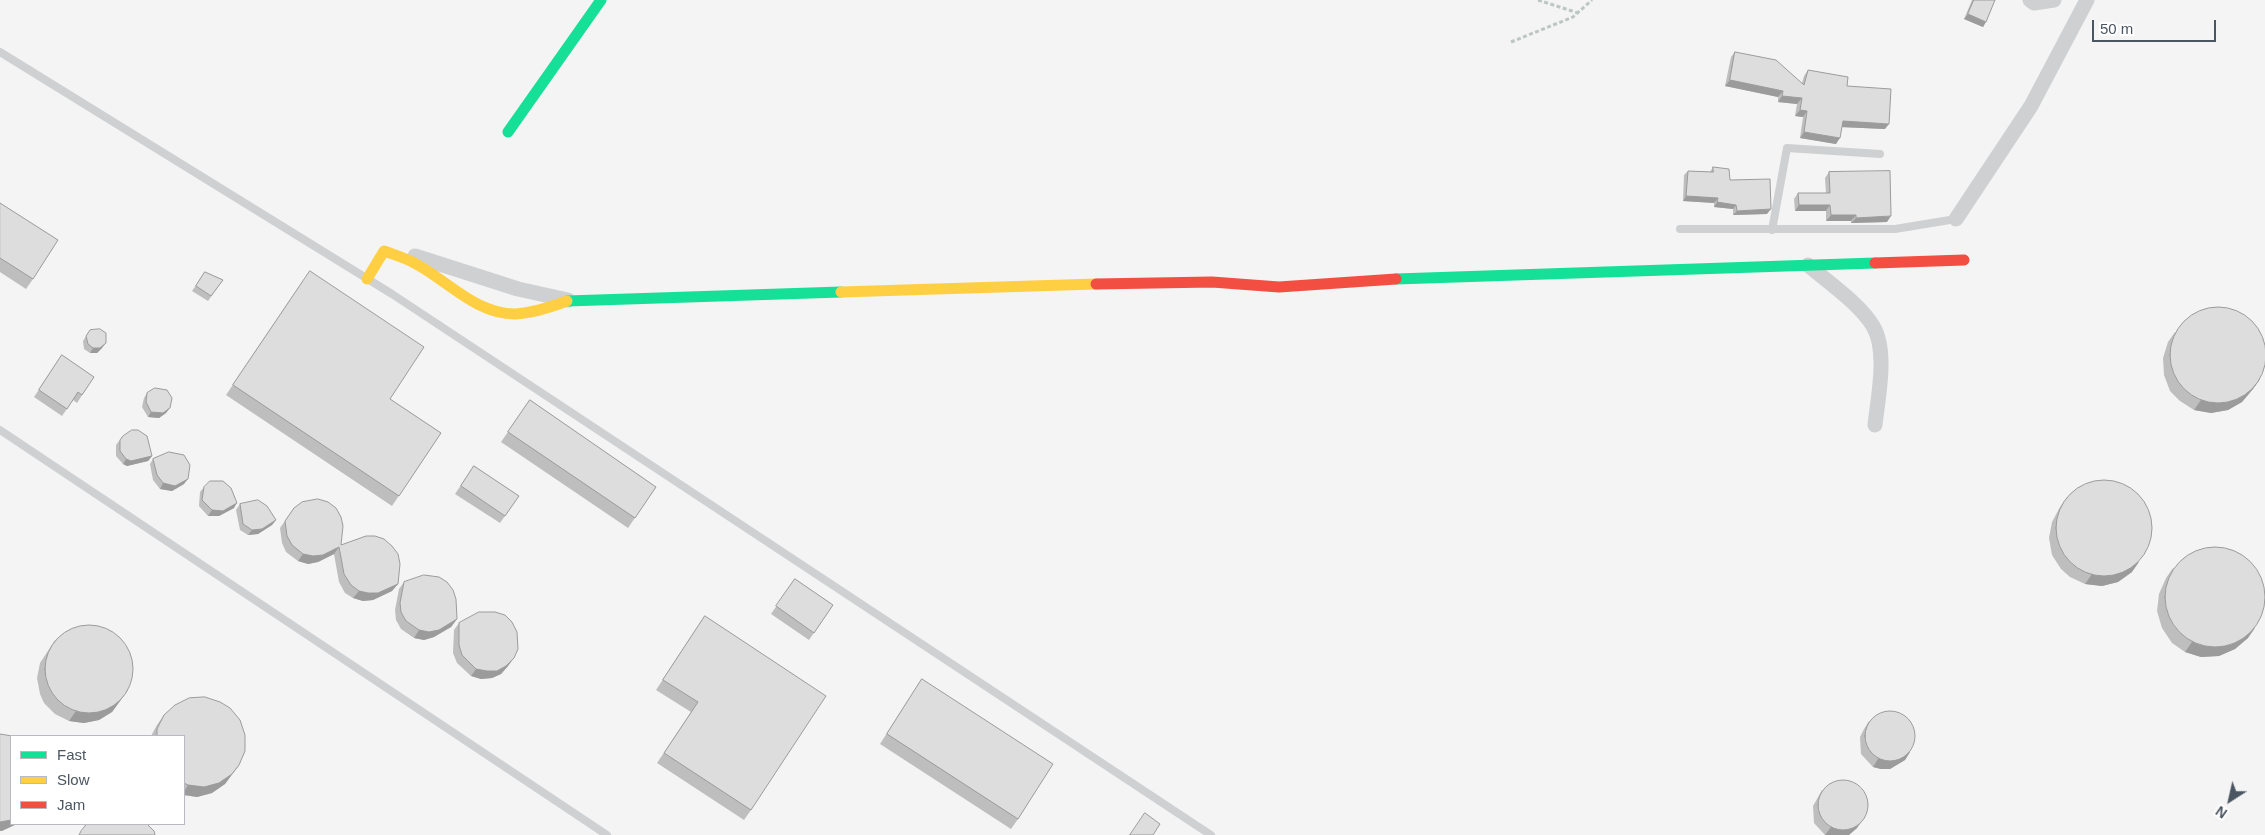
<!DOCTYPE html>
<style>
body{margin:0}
#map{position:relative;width:2265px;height:835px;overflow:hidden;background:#f4f4f4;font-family:Helvetica,sans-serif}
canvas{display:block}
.legend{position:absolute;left:10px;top:735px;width:175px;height:90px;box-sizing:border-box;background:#fff;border:1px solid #b7bbc0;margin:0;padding:6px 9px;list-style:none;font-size:15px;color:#4a5661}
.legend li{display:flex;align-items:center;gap:10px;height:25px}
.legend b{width:25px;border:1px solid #b7bbc0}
.north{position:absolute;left:2205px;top:775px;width:50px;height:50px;-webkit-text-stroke:4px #fff;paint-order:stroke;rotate:215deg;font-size:14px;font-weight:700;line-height:20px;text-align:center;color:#4a5661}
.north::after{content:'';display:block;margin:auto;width:18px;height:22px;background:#4a5661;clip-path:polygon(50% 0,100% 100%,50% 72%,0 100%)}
.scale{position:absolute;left:2092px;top:20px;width:124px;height:22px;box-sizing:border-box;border:2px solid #4a5661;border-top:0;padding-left:6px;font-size:15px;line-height:18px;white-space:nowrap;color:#4a5661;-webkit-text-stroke:4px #fff;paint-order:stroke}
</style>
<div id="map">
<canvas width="2265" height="835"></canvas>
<ul class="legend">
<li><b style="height:6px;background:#16e098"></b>Fast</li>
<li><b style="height:6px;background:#ffcf43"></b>Slow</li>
<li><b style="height:6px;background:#f24e42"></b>Jam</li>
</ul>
<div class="north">N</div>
<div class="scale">50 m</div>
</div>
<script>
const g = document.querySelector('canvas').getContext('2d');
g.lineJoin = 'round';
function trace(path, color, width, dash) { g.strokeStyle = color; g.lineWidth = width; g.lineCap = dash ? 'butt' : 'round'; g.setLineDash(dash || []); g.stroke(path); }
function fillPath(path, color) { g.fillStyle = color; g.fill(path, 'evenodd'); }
const path = new Path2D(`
 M 1538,0 L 1578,13
 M 1511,42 L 1573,17 L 1592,0`);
const lane = new Path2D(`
 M 0,52 L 392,294 L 1211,835
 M 1680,229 L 1895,229 L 1956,219
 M 1772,230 L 1787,148 L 1880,154
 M 0,430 L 607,835`);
const street = new Path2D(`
 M 2030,0 L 2034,3 L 2054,0
 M 1956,219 L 2031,106 L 2087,0
 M 415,256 L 518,289 L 568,300
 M 1808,265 C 1828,282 1860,304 1873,326 C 1888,351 1878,397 1875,425`);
const fast = new Path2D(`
 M 508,132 L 601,0
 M 1396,279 L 1875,263
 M 567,301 L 841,292`);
const slow = new Path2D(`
 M 367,279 L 384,251 C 395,255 406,258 416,264 C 448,281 476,314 515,314 C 533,313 551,307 567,301
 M 841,292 L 1096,284`);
const jam = new Path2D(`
 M 1875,263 L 1964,260
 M 1096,284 L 1212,282 L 1279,287 L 1396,279`);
const wall = new Path2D(`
 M 1972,0 L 1995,0 L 1983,27 L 1964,19 Z
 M 1735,52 L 1802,83 L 1804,76 L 1808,70 L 1847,86 L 1885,129 L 1842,127 L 1836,144 L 1800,138 L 1803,117 L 1795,116 L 1797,104 L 1778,102 L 1778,97 L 1725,86 L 1731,57 Z
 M 1713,167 L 1730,180 L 1767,214 L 1733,215 L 1733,209 L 1714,207 L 1714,203 L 1683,201 L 1684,175 L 1688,171 L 1710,172 Z
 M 1829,172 L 1887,222 L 1851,223 L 1851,221 L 1826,221 L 1826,211 L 1795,211 L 1794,199 L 1798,193 L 1826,193 L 1825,178 Z
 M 0,203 L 33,279 L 26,289 L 0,272 Z
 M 205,272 L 223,280 L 208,301 L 192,291 Z
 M 303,281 L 390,399 L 441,433 L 392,506 L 226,395 Z
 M 90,330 L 102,348 L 97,353 L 90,353 L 84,349 L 83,341 Z
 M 2175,332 L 2260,379 L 2253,389 L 2242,402 L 2228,410 L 2211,413 L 2194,410 L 2180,401 L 2170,391 L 2164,375 L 2163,358 L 2168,342 Z
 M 62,355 L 94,377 L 77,403 L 73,400 L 62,416 L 34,397 Z
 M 147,393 L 166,413 L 159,418 L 148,417 L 142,407 L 144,398 Z
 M 530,400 L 656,487 L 628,528 L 501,442 Z
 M 123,436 L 152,456 L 148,461 L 127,466 L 123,464 L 116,456 L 116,445 Z
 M 153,459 L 184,484 L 172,491 L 160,489 L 153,480 L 150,464 Z
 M 474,466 L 519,496 L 500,523 L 455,494 Z
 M 204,487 L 234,508 L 219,516 L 208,516 L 199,506 L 200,492 Z
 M 2067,497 L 2132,572 L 2118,582 L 2102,586 L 2085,584 L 2070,577 L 2061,569 L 2052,555 L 2049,538 L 2052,522 L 2060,507 Z
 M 240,504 L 276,520 L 272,525 L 258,534 L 248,535 L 240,530 L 236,510 Z
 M 294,508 L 341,545 L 398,584 L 392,591 L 373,600 L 363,601 L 353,598 L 345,593 L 339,582 L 334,554 L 318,562 L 308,564 L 298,561 L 286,552 L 282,543 L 280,528 Z
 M 2173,568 L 2248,638 L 2235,649 L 2219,656 L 2201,657 L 2185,652 L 2172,643 L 2162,628 L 2157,611 L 2159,594 L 2166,578 Z
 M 795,579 L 833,605 L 809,640 L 771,614 Z
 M 404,582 L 457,619 L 451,627 L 434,637 L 424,640 L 414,638 L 401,629 L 396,620 L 395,610 L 399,589 Z
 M 705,616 L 751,810 L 744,820 L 657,763 L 691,712 L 656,690 Z
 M 459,623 L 508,666 L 501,674 L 492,678 L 481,679 L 471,676 L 457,663 L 453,653 L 454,630 Z
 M 55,640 L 128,690 L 112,712 L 99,720 L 84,723 L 69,721 L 55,714 L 44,703 L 40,694 L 37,678 L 40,663 Z
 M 922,679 L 1018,819 L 1011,829 L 880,744 Z
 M 164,715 L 239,765 L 225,784 L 212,793 L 197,797 L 184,795 L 184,736 L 151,736 L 157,725 Z
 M 1869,721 L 1910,752 L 1905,760 L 1890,769 L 1881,769 L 1873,767 L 1861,754 L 1860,737 L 1864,729 Z
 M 1822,790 L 1857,828 L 1850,834 L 1825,835 L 1814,823 L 1813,806 Z`);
const shadedWall = new Path2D(`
 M 1968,14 L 1986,22 L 1983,27 L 1964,19 Z
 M 1730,80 L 1783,91 L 1778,97 L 1725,86 Z
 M 1782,96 L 1802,98 L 1797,104 L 1778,102 Z
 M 1800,110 L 1807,111 L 1803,117 L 1795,116 Z
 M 1843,121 L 1889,124 L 1885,129 L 1839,127 Z
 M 1804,132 L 1840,138 L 1836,144 L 1800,138 Z
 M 1686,196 L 1718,198 L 1714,203 L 1683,201 Z
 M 1717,202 L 1736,205 L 1733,209 L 1714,207 Z
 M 1799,205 L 1830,205 L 1826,211 L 1795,211 Z
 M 1771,209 L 1767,214 L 1733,215 L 1737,211 Z
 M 1831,215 L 1856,215 L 1851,221 L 1826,221 Z
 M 1891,216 L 1887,222 L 1851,223 L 1856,218 Z
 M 106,343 L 102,348 L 97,353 L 90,353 L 93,348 Z
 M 2260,379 L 2253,389 L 2242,402 L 2228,410 L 2211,413 L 2194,410 L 2201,400 Z
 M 170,408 L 166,413 L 159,418 L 148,417 L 151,412 Z
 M 152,456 L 148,461 L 127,466 L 123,464 L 126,459 Z
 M 188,479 L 184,484 L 172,491 L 160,489 L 163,483 Z
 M 237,503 L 234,508 L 219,516 L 208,516 L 212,510 Z
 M 276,520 L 272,525 L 258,534 L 248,535 L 252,530 Z
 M 339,547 L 334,554 L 318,562 L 308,564 L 298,561 L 303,554 Z
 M 2139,562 L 2132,572 L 2118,582 L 2102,586 L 2085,584 L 2092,574 Z
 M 398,584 L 392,591 L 373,600 L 363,601 L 353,598 L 359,591 Z
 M 457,619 L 451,627 L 434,637 L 424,640 L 414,638 L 419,630 Z
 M 2255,628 L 2248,638 L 2235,649 L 2219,656 L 2201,657 L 2185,652 L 2192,642 Z
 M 514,658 L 508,666 L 501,674 L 492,678 L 481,679 L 471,676 L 476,669 Z
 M 128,690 L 112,712 L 99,720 L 84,723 L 69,721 L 76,711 Z
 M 1910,752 L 1905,760 L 1890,769 L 1881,769 L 1873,767 L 1878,759 Z
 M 239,765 L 225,784 L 212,793 L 197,797 L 184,795 L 184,792 L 188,785 Z
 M 11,820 L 11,824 L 17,824 L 2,831 L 0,831 L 0,822 Z
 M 1862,821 L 1857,828 L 1849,835 L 1825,835 L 1831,827 Z`);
const building = new Path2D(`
 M 1974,0 L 1995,0 L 1986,22 L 1968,14 Z
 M 1735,52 L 1776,60 L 1804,85 L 1808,70 L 1848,77 L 1847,86 L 1891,89 L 1889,124 L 1843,121 L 1840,138 L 1804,132 L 1807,111 L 1800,110 L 1802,98 L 1782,96 L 1783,91 L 1730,80 Z
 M 1713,167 L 1729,169 L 1730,180 L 1770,179 L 1771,209 L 1737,211 L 1736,205 L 1717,202 L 1718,198 L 1686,196 L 1688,171 L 1713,172 Z
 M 1890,171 L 1891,216 L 1856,218 L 1856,215 L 1831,215 L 1830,205 L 1799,205 L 1798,193 L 1830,193 L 1829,172 Z
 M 0,203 L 58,240 L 33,279 L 0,258 Z
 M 310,271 L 424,347 L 390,399 L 441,433 L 399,496 L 233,385 Z
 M 205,272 L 223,280 L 211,296 L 196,286 Z
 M2170 355a48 48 0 1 1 96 0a48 48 0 1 1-96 0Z
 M 100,329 L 106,333 L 106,343 L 100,348 L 93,348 L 88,344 L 86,336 L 90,330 Z
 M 62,355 L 94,377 L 82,395 L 78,392 L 67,409 L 39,390 Z
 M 155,388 L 167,390 L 172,398 L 170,408 L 163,413 L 151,412 L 146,402 L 147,393 Z
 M 530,400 L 656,487 L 635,518 L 508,432 Z
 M 132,430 L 138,430 L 147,436 L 152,456 L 131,461 L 126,459 L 120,451 L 120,440 L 123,436 Z
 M 169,452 L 184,455 L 190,465 L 188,479 L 175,486 L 163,483 L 157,475 L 153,459 Z
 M 474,466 L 519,496 L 505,516 L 461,486 Z
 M2056 528a48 48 0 1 1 96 0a48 48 0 1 1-96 0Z
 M 210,481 L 223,481 L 231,488 L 237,503 L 223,511 L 212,510 L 202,500 L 204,487 Z
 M 318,499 L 328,502 L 336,508 L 341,517 L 343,526 L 341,545 L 366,536 L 375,536 L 384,539 L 392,546 L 398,554 L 400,564 L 398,584 L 378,593 L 368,593 L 359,591 L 351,585 L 344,574 L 339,547 L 323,555 L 313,556 L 303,554 L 292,545 L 287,536 L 285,521 L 294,508 L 302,502 Z
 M 258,500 L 267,506 L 276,520 L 262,529 L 252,530 L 243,524 L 240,504 Z
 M2165 597a50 50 0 1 1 100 0a50 50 0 1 1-100 0Z
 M 424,575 L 439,577 L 447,582 L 453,590 L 456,599 L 457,619 L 439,630 L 429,632 L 419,630 L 406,621 L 401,612 L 400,603 L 404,582 Z
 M 795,579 L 833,605 L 814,633 L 776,606 Z
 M 479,612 L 495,612 L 505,615 L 512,622 L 517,632 L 518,649 L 514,658 L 506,666 L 497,671 L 487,671 L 476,669 L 462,655 L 459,645 L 459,623 Z
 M 705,616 L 826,696 L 751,810 L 664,753 L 698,702 L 663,680 Z
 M45 669a44 44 0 1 1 88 0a44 44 0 1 1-88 0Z
 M 922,679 L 1053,764 L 1018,819 L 887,734 Z
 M 205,697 L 220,702 L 230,708 L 240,720 L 245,735 L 245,751 L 239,765 L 232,774 L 219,783 L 204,787 L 188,785 L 184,783 L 184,736 L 157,736 L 157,729 L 164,715 L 175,705 L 189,698 Z
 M1865 736a25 25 0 1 1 50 0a25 25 0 1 1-50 0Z
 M 0,734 L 12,736 L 11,736 L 11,820 L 0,822 Z
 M1818 805a25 25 0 1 1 50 0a25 25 0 1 1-50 0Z
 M 1145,813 L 1160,824 L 1153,835 L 1130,835 Z
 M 87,824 L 147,824 L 154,831 L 155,835 L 79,835 L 81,831 Z`);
trace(path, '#bcc7c4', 3, [4, 2.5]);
trace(lane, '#ced0d2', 8);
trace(street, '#ced0d2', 15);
trace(fast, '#16e098', 11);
trace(slow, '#ffcf43', 11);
trace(jam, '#f24e42', 11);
fillPath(wall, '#bebebf');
fillPath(shadedWall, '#9b9b9b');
fillPath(building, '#ddddde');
trace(building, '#9b9b9b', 1);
</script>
